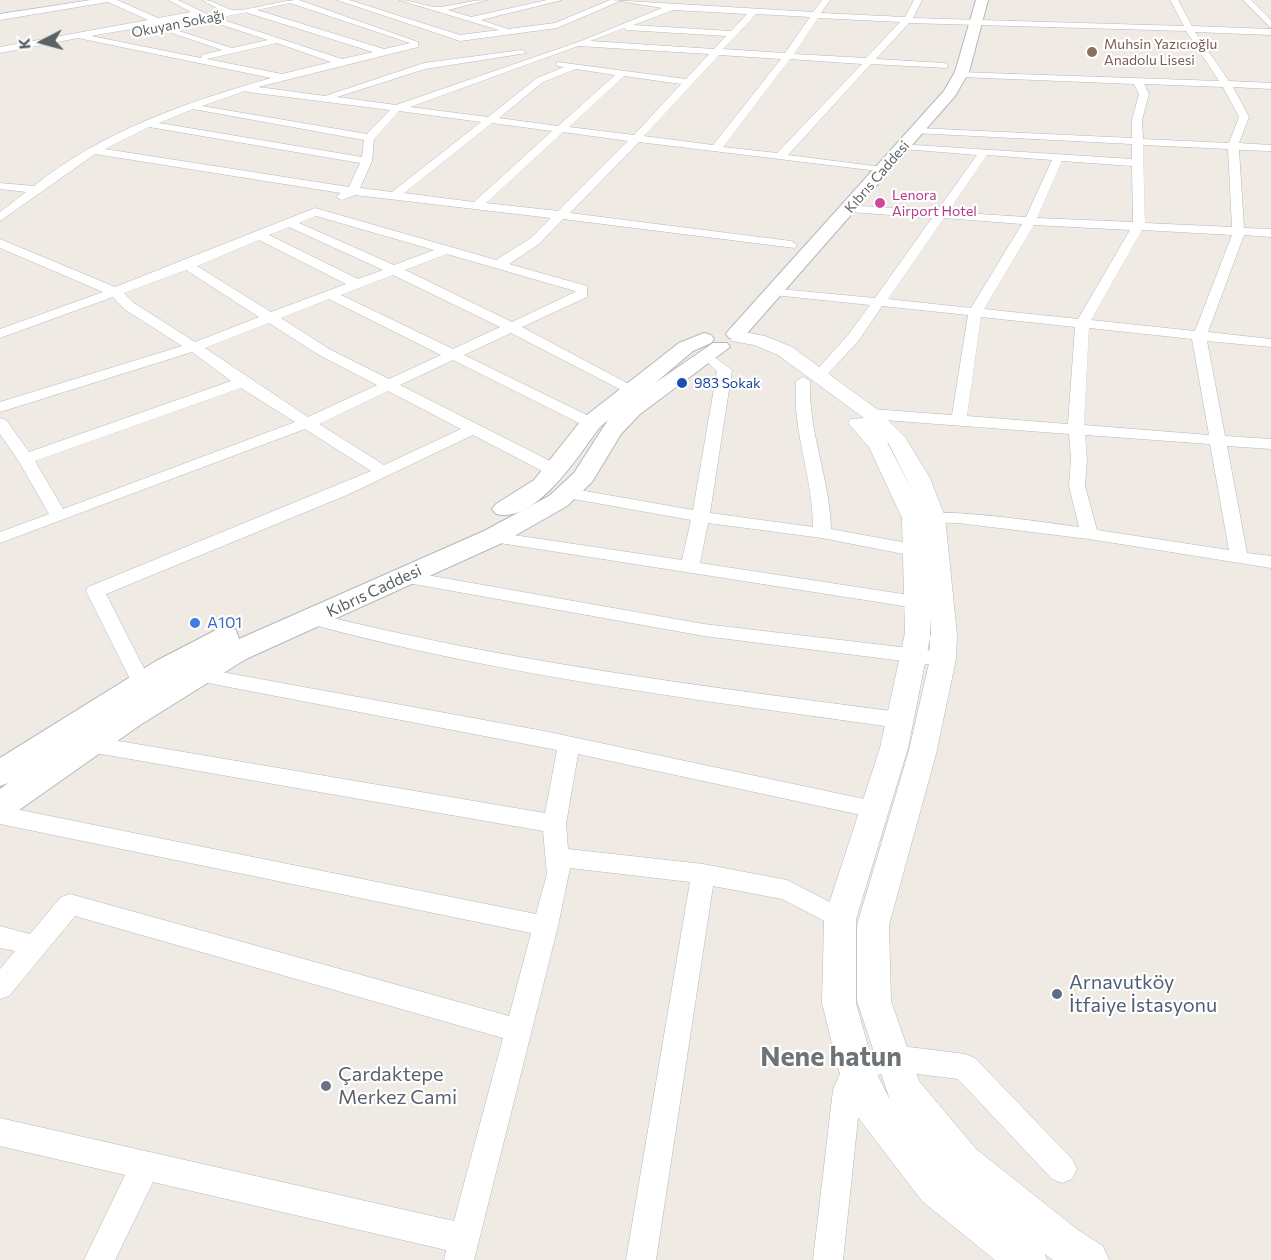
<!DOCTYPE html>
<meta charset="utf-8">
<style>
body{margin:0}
#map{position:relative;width:1271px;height:1260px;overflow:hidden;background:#efeae3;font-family:Commissioner,sans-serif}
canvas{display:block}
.north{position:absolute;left:12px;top:12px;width:60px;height:60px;-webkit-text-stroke:4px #fff;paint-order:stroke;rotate:264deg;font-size:16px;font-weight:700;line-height:24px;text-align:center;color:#5b6265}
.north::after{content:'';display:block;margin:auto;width:21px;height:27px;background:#5b6265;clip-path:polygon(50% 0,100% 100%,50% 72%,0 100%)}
</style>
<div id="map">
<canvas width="1271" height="1260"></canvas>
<div class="north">K</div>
</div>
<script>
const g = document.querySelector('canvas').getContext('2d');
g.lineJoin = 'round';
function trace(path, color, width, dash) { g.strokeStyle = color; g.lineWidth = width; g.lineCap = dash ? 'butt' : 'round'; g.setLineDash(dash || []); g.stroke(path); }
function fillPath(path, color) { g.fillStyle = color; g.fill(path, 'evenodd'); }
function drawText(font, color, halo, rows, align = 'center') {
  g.font = font + ' Commissioner,sans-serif'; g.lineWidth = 4.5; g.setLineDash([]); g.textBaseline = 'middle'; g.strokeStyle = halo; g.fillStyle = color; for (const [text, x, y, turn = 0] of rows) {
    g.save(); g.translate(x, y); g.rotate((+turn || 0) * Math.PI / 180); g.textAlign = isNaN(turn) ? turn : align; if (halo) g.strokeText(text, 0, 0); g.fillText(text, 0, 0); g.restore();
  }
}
const minor = new Path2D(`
 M 91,0 L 117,0 L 158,18 L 191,12 L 168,0 L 178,0 L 209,15 L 224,12 L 202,0 C 215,0 222,8 233,10 C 246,12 280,0 299,0 L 418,42 L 418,47 L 258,87 L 325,96 L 424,63 L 522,50 L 527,53 L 425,69 L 337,97 L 396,105 L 581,41 L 662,8 L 620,1 L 557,28 L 460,41 L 337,0 L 349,0 L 460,35 L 499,30 L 399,0 C 413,0 428,8 440,7 C 456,5 471,0 487,0 L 448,10 L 471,17 L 547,0 L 562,0 L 481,20 L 508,29 L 555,23 L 610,0 L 813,12 L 822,0 L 830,0 L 821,13 L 905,17 L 914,0 L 922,0 L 913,18 L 1184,26 L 1170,0 L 1178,0 L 1192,26 L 1271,29 L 1271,35 L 1195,32 L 1229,81 L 1271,83 L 1271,89 L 1233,87 L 1249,117 L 1239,143 L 1271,145 L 1271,151 L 1239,150 L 1244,228 L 1271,229 L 1271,237 L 1244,235 L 1208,332 L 1271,339 L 1271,347 L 1207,341 L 1225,436 L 1271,439 L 1271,449 L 1227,446 L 1247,553 L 1271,556 L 1271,568 L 1089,539 L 958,523 L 914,522 L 911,518 C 922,503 1055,524 1079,527 L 1069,486 L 1071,459 L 1069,434 L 871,419 L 863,414 L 871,409 L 952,415 L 968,315 L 882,306 L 859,340 L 825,377 L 820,378 L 813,374 L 849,334 L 870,305 L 774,295 L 769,294 L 769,288 L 875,298 L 932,218 L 850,212 L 844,208 L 846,205 L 937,211 L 977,155 L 903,149 L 899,148 L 899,144 L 1132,159 L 1132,144 L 914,133 L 913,131 L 918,128 L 1132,138 L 1132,120 L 1139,94 L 1134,84 L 961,77 L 956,74 L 958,72 L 1219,81 L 1186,31 L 909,23 L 876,59 L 944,63 L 947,64 L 947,68 L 871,64 L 788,155 L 882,167 L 888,170 L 886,172 L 639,142 L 570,213 L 791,241 L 797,245 L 795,248 L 563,219 L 539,244 L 509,264 L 587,286 L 587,297 L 522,327 L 640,390 L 632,395 L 627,393 L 511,333 L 464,355 L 597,420 L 599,423 L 597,426 L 585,426 L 453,360 L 400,385 L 560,466 L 562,470 L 560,474 L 548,474 L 473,435 L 347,495 L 106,594 L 152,684 L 149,689 L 135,689 L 86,591 L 88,587 L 371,471 L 305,429 L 0,543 L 0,532 L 49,514 L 18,460 L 0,434 L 0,418 L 6,420 L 29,452 L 231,381 L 192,352 L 0,412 L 0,402 L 182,346 L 124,309 L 113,297 L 0,338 L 0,329 L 103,292 L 0,248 L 0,239 L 115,287 L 315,208 L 496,260 L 531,238 L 551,218 L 355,195 L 342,200 L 336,197 L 341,193 L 95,154 L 0,221 L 0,212 L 26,192 L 0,189 L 0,183 L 34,186 C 102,131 187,102 271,78 L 78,38 L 0,53 L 0,47 L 148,20 L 108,2 L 0,20 L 0,14 ZM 290,3 L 410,43 L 384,49 L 257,10 ZM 673,10 L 747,14 L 731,31 L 633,25 ZM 248,12 L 248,13 L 373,52 L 342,59 L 217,18 ZM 756,14 L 810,17 L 785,53 L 723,49 ZM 200,17 L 186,21 L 190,24 L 207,20 L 268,40 L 232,48 L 160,25 L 160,29 L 222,50 L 202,55 L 201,58 L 91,36 ZM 818,18 L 900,22 L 866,58 L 794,54 ZM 624,28 L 627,30 L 726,36 L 714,49 L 590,41 ZM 277,43 L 331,62 L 282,74 L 207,59 ZM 578,46 L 709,54 L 686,79 L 557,62 L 557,66 L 564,67 L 537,78 L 488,117 L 410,107 ZM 719,55 L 781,59 L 713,145 L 644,136 ZM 790,59 L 862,64 L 777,153 L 723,147 ZM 576,69 L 615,75 L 558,126 L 499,118 L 543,82 ZM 624,76 L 681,84 L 634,135 L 569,127 ZM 1144,84 L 1223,87 L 1239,117 L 1229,143 L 1143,139 L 1142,120 L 1149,94 ZM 245,91 L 248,92 L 390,110 L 367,134 L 202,106 ZM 193,109 L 364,140 L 362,157 L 159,123 ZM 399,111 L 481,122 L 392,192 L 360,188 L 372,161 L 374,139 ZM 492,123 L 552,131 L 474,202 L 404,193 ZM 149,127 L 360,163 L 349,187 L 105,149 ZM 563,132 L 628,141 L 558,211 L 486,203 ZM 1143,145 L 1228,149 L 1232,227 L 1145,223 ZM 987,155 L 1052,160 L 1026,217 L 948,212 ZM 1062,161 L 1132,166 L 1133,222 L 1037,218 ZM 316,216 L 434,250 L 394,265 L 299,223 ZM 944,218 L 1022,224 L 971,308 L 888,299 ZM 1034,225 L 1130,230 L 1078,319 L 984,309 ZM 289,227 L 383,270 L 358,279 L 269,235 ZM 1142,230 L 1232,235 L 1195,331 L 1091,320 ZM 259,240 L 346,284 L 271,312 L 197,266 ZM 447,254 L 575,291 L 575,292 L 512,322 L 405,270 ZM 186,270 L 259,317 L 195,342 L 134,303 L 124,293 ZM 393,275 L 500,327 L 453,349 L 341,295 ZM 329,299 L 441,355 L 389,379 L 329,349 L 281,318 ZM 981,317 L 1075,327 L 1068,424 L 967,416 ZM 269,323 L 319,355 L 377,385 L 308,417 L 205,348 ZM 1089,328 L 1192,339 L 1209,435 L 1084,425 ZM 241,388 L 295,422 L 63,509 L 35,461 ZM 388,391 L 461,429 L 384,465 L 319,424 ZM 1085,435 L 1210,444 L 1229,550 L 1097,530 L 1085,486 L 1087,459 Z
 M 1243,0 L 1251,0 L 1271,20 L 1271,28 Z
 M 709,353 L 732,370 L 710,513 L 813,527 C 813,477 792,431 796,381 L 803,377 L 810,381 C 808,432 830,479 831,529 L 929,547 L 938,553 L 929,559 L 822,538 L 708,523 L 700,563 L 929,598 L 936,600 L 939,604 L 936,608 L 929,610 L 487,541 L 484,537 L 487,533 L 493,532 L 682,560 L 691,520 L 568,498 L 559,493 L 568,488 L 693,510 L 717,371 L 702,357 Z
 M 404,571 L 704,624 L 943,652 L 950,654 L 953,659 L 950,664 L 943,666 L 704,636 L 397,581 L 395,577 L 397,573 Z
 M 313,613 C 506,662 702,686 899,712 L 906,715 L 910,720 L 906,725 L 899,728 C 700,700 501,676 306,623 L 303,619 L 306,615 Z
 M 189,666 L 544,731 L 883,803 L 886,809 L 883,815 L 875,818 L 578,754 L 566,824 L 568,849 L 703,864 L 787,880 L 849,912 L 852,919 L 849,926 L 840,929 L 782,899 L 713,886 L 656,1260 L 626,1260 L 690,882 L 570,868 L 558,926 L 474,1260 L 444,1260 L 446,1250 L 153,1182 L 115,1260 L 84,1260 L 125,1175 L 0,1146 L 0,1118 L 454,1221 L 503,1038 L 75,916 L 9,996 L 0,999 L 0,969 L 15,951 L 0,948 L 0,926 L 30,934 L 61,897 L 70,894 L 509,1016 L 531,933 L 0,824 L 0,806 L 536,914 L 547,874 L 543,831 L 90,752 L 75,745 L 72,740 L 75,735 L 83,732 L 95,737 L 545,813 L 557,750 L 182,678 L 179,673 L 182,668 Z
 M 893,1045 L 965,1054 L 975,1058 L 1072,1159 L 1077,1169 L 1072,1179 L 1062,1183 L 1052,1179 L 958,1079 L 893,1071 L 866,1078 L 861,1090 L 843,1260 L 813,1260 L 833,1090 L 846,1059 Z`);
const tertiary = new Path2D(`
 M 739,331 L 765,336 L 792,347 L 878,410 L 905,437 L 930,478 L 945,517 L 957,635 L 956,659 L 936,754 L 889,925 L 891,1001 L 919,1081 L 976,1149 L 1078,1230 L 1103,1246 L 1109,1260 L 1053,1260 L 1045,1254 L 1047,1260 L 995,1260 L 922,1201 L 857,1116 L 838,1068 L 822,1003 L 824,919 L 880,748 L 905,633 L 902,518 L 869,447 L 848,423 L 851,419 L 864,418 L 778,355 L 754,345 L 732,341 L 730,337 L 732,333 ZM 887,442 L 889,444 L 914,494 ZM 930,618 L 930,659 L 908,754 L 857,925 L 857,1001 L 890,1100 L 874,1068 L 856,1003 L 856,919 L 908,748 L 931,633 Z`);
const secondary = new Path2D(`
 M 976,0 L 988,0 L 969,72 L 955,96 L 743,338 L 729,338 L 726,334 L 729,330 L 944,91 L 955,72 Z
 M 704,333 L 711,335 L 714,339 L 711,343 L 693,351 L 655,383 L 713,343 L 727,343 L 730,347 L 640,414 L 621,434 L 592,482 L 567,506 L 502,543 L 246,659 L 140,725 L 12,815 L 0,819 L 0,789 L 8,783 L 0,786 L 0,758 L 156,661 L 216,630 L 226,628 L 236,630 L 239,639 L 484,531 L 549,496 L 574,473 L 608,420 L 599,428 C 579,455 536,524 496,514 L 492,509 L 496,504 L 534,480 L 583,418 L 679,343 Z`);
const markers = [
 [1092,52,6,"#8d6e63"],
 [880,203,6,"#d1479c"],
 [682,383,6,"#1a4fb4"],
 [195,623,6,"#3f7fe0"],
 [1057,994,6,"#5c6f8a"],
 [326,1086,6,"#6b7280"]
];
const farStreetnames = [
 ["Okuyan Sokağı",178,24,-11],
 ["Kıbrıs Caddesi",877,177,-49]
];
const farEducationnames = [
 ["Muhsin Yazıcıoğlu",1104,44],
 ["Anadolu Lisesi",1104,60]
];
const farHotelnames = [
 ["Lenora",892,195],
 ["Airport Hotel",892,211]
];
const farTransitnames = [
 ["983 Sokak",694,383]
];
const streetNames = [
 ["Kıbrıs Caddesi",374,591,-25]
];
const shopNames = [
 ["A101",207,623]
];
const nearServicenames = [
 ["Arnavutköy",1069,982],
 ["İtfaiye İstasyonu",1069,1005]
];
const nearWorshipnames = [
 ["Çardaktepe",338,1074],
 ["Merkez Cami",338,1097]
];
const nearDistrictnames = [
 ["Nene hatun",831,1057]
];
trace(minor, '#b4b8bb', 1);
trace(tertiary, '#b4b8bb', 1);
trace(secondary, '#b2b8bc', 2);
fillPath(minor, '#fff');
fillPath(tertiary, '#fff');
fillPath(secondary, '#fff');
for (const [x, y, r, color] of markers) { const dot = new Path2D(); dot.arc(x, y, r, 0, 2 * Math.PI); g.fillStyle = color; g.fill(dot); trace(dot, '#fff', 2); }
drawText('14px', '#5b6265', '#fff', farStreetnames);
drawText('14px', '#785e54', '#fff', farEducationnames, 'left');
drawText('14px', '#b23c85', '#fff', farHotelnames, 'left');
drawText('14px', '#164399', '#fff', farTransitnames, 'left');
drawText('16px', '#5b6265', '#fff', streetNames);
drawText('16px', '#366cbe', '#fff', shopNames, 'left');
drawText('20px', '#4e5e75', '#fff', nearServicenames, 'left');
drawText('20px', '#5b616d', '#fff', nearWorshipnames, 'left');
drawText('bold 27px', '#6c7477', '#fff', nearDistrictnames);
</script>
